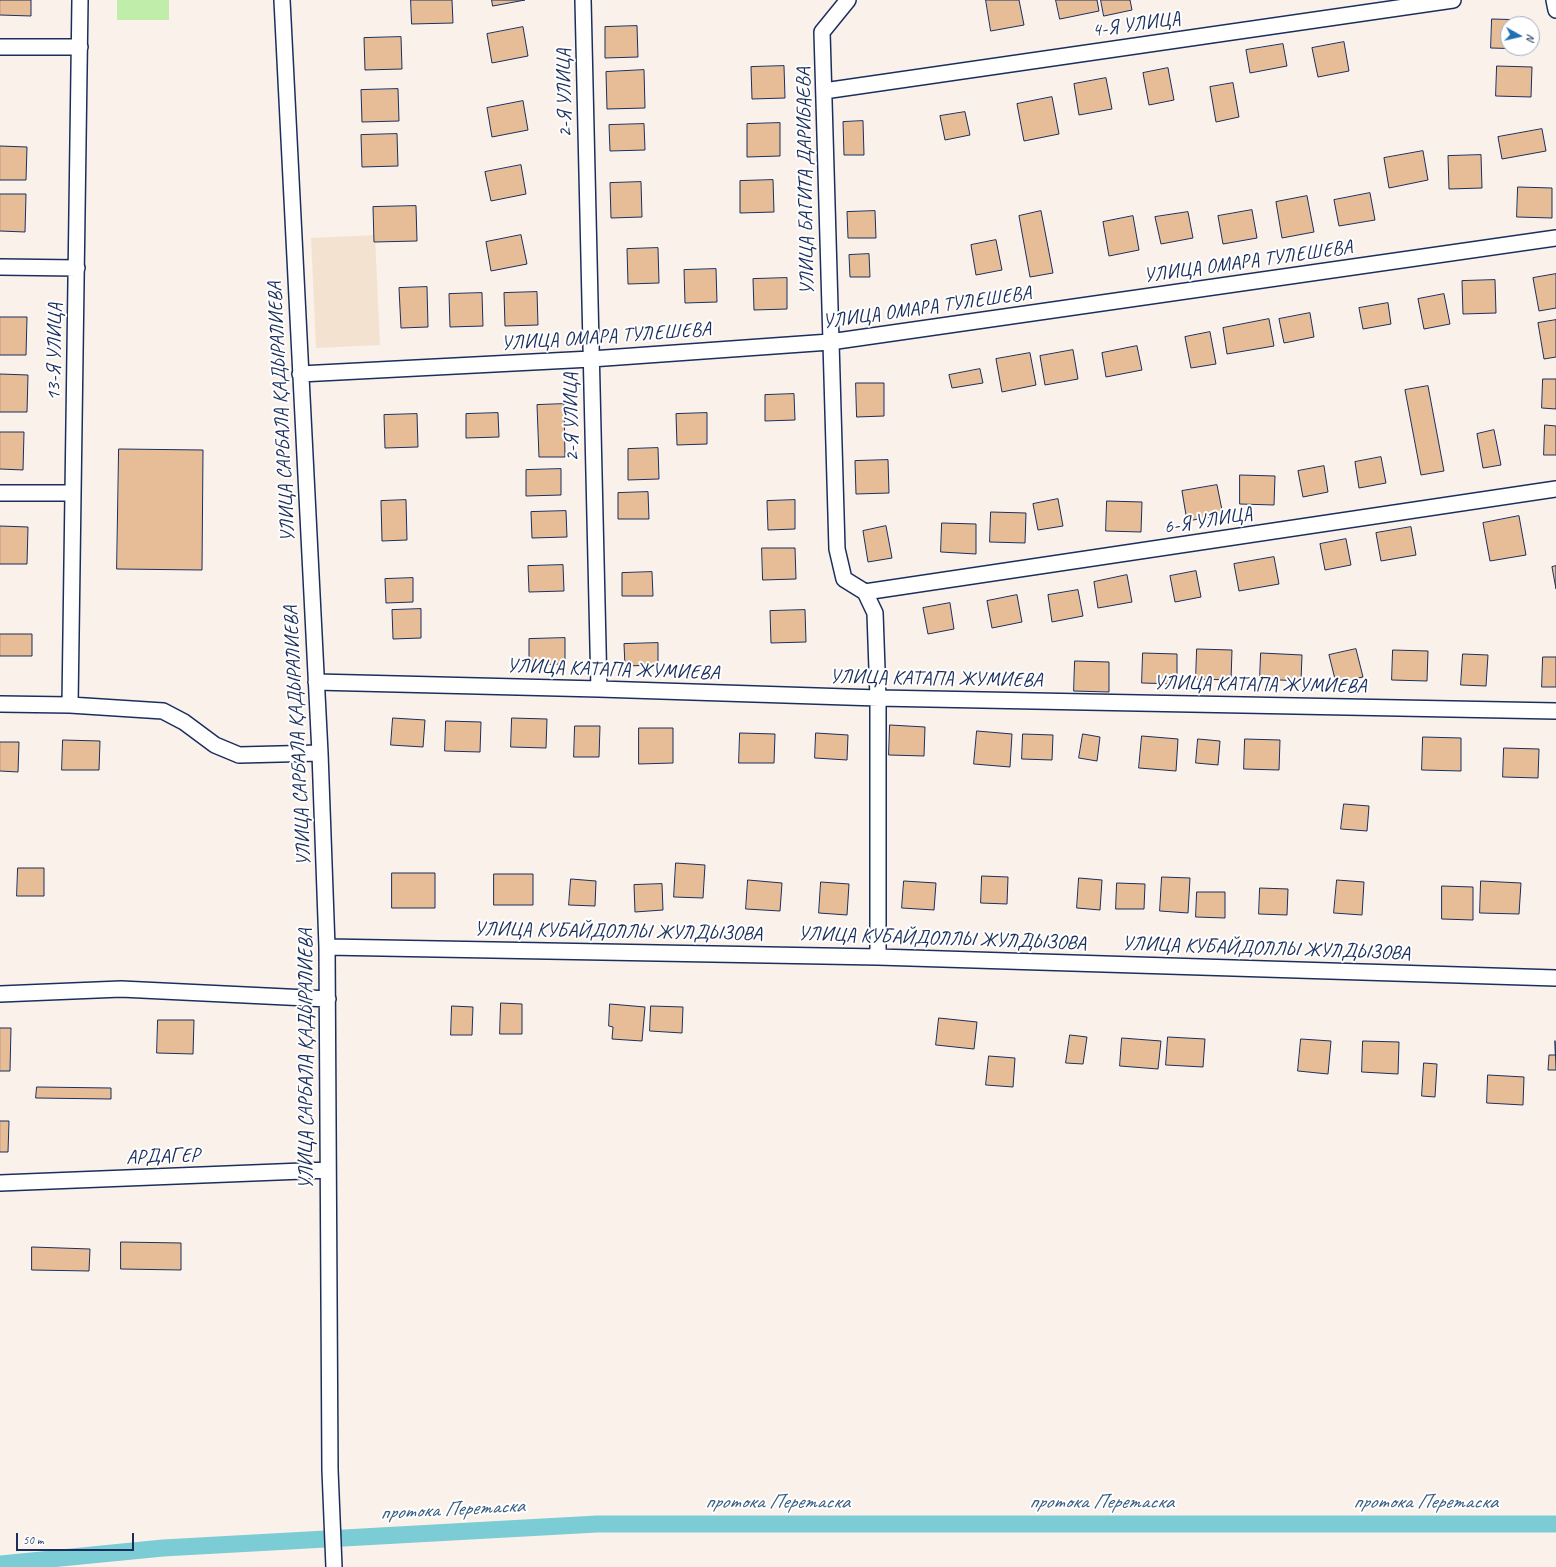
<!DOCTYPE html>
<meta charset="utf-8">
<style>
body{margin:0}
#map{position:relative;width:1556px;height:1567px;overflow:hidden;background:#faf2ea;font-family:Caveat,sans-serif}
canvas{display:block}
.north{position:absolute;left:1500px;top:16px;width:40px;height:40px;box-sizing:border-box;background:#fff;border:1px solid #a4acbf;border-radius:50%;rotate:98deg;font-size:11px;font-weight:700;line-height:16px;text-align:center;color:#1b2f5e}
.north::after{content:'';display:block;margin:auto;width:14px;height:18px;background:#1f6fb2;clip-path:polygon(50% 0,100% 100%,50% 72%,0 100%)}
.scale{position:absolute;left:16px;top:1533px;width:118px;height:18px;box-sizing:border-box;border:2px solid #1b2f5e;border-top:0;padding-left:5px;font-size:12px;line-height:14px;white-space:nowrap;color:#1b2f5e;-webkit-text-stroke:3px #fff;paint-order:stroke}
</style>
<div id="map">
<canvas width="1556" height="1567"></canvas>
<div class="north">N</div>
<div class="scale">50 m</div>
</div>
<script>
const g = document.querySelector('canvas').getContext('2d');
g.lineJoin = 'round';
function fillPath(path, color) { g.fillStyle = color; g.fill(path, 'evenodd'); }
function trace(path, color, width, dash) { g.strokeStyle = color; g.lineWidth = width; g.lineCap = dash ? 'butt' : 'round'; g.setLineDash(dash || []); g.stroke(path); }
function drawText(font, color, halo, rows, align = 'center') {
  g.font = font + ' Caveat,sans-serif'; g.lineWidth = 4; g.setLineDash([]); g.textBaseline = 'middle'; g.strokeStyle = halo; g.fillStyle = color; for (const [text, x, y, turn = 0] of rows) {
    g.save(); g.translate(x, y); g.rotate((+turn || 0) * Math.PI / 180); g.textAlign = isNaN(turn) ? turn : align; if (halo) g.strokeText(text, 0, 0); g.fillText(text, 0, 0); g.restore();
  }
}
const built = new Path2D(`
 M 375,235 L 380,345 L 316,348 L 311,238 Z`);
const green = new Path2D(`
 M 117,0 L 169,0 L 169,20 L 117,20 Z`);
const canal = new Path2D(`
 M 0,1564 L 163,1548 L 597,1524 L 1556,1524`);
const building = new Path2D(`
 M 0,0 L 31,0 L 31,16 L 0,15 Z
 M 411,0 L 452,0 L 453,23 L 412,24 Z
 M 492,0 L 525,0 L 493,6 Z
 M 986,0 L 1019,0 L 1024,25 L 991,31 Z
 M 1056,0 L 1097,0 L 1099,11 L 1060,19 Z
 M 1101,0 L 1130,0 L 1132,10 L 1104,16 Z
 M 1492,19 L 1527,20 L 1527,24 L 1508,24 L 1508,48 L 1526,48 L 1526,49 L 1491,48 Z
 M 637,26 L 638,57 L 605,58 L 605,27 Z
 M 523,27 L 528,56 L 492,63 L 487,34 Z
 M 401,37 L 402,69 L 365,70 L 364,38 Z
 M 1344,42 L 1349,71 L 1318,77 L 1312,48 Z
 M 1283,44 L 1287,66 L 1250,73 L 1246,50 Z
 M 784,66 L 785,98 L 752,99 L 751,67 Z
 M 1497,66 L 1532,67 L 1531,97 L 1496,96 Z
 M 1168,68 L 1174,100 L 1149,105 L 1143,73 Z
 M 644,70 L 645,108 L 607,109 L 606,72 Z
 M 1106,78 L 1112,109 L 1079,115 L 1074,84 Z
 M 1233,83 L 1239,117 L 1216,122 L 1210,87 Z
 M 398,89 L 399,121 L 362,122 L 361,90 Z
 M 1052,97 L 1059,134 L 1024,141 L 1017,104 Z
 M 523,101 L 528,130 L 492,137 L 487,108 Z
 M 965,112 L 970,135 L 945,140 L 940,116 Z
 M 863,121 L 864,155 L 844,155 L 843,122 Z
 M 780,123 L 780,156 L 747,157 L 747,124 Z
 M 644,124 L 645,150 L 610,151 L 609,125 Z
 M 1542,129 L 1546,151 L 1502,159 L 1498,137 Z
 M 397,134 L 398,166 L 362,167 L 361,135 Z
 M 0,146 L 27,147 L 26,180 L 0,180 Z
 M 1423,151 L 1428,180 L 1389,188 L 1384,158 Z
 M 1481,155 L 1482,188 L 1449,189 L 1448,156 Z
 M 521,165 L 526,194 L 491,201 L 485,172 Z
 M 773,180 L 774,212 L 740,213 L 740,181 Z
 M 641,182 L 642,217 L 611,218 L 610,183 Z
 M 1518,187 L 1552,188 L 1552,218 L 1517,217 Z
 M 1370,193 L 1375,220 L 1339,226 L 1334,200 Z
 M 0,194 L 26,194 L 25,232 L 0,231 Z
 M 1307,196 L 1314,232 L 1282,238 L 1276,202 Z
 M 416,206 L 417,241 L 374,242 L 373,207 Z
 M 1252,210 L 1257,238 L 1223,244 L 1218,216 Z
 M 875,211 L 876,238 L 848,238 L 847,212 Z
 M 1041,211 L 1053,273 L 1030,277 L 1019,216 Z
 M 1188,212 L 1193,238 L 1161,244 L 1155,217 Z
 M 1133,216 L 1139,250 L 1109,256 L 1103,222 Z
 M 521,235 L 527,264 L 491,271 L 486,242 Z
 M 996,240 L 1002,270 L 976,275 L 971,245 Z
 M 658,248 L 659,283 L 628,284 L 627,249 Z
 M 869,254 L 870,277 L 850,277 L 849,255 Z
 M 716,269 L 717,302 L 685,303 L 684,270 Z
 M 1556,274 L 1556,308 L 1539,311 L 1533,278 Z
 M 787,278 L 787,309 L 754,310 L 753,279 Z
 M 1495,280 L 1496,313 L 1463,314 L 1462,281 Z
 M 427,287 L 428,327 L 401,328 L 399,288 Z
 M 537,292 L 538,325 L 505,326 L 504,293 Z
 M 482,293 L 483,326 L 450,327 L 449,294 Z
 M 1444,294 L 1450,324 L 1424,329 L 1418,299 Z
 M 1388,303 L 1391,324 L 1363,329 L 1359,308 Z
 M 1310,313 L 1314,337 L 1284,343 L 1279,319 Z
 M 0,317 L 27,317 L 26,355 L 0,355 Z
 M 1269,319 L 1274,346 L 1227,354 L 1223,328 Z
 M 1556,320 L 1556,357 L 1544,359 L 1538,323 Z
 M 1210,332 L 1216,364 L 1191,368 L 1185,337 Z
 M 1137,346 L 1142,370 L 1106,377 L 1102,353 Z
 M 1073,350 L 1078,379 L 1045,385 L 1040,356 Z
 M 1030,353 L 1036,385 L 1002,392 L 996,359 Z
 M 980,369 L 983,383 L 952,388 L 949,375 Z
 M 0,374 L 28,375 L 27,412 L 0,412 Z
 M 1543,379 L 1556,379 L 1556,409 L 1542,408 Z
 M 856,383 L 884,383 L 884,416 L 857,417 Z
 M 1428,386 L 1444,471 L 1421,475 L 1405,390 Z
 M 794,394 L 795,420 L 765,421 L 765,395 Z
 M 564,404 L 565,457 L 539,457 L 537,405 Z
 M 498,413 L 499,437 L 466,438 L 466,414 Z
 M 707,413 L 707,444 L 677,445 L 676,414 Z
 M 417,414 L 418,447 L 385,448 L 384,415 Z
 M 1545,425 L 1556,426 L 1556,455 L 1544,455 Z
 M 1494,430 L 1501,465 L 1483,468 L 1477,434 Z
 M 0,432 L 24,432 L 23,470 L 0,469 Z
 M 658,448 L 659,479 L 628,480 L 628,449 Z
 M 119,449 L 203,450 L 202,570 L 117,569 Z
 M 1381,457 L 1386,483 L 1359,488 L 1355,462 Z
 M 888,460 L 889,493 L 856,494 L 855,461 Z
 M 1324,466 L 1328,492 L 1303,497 L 1298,471 Z
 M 561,469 L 561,495 L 526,496 L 526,470 Z
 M 1240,475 L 1275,476 L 1274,505 L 1240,504 Z
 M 1217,485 L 1223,515 L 1187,521 L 1182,491 Z
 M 648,492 L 649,519 L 618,519 L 618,493 Z
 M 1058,499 L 1063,526 L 1038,530 L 1033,504 Z
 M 406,500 L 407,540 L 382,541 L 381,501 Z
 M 795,500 L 795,529 L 768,530 L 767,501 Z
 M 1107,501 L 1142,502 L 1141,532 L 1106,531 Z
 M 566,511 L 567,537 L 532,538 L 531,512 Z
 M 991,512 L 1026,513 L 1025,543 L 990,542 Z
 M 1519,516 L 1526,555 L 1490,561 L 1483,523 Z
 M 942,523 L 976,524 L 976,554 L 941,552 Z
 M 0,526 L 28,527 L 27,564 L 0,564 Z
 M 886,526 L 892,558 L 868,562 L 863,531 Z
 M 1411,527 L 1416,555 L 1381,561 L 1376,533 Z
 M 1346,539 L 1351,565 L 1325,570 L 1320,544 Z
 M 762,548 L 795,548 L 796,579 L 763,580 Z
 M 1274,557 L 1279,584 L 1239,591 L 1234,564 Z
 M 563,565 L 564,591 L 529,592 L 528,566 Z
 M 1556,566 L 1556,589 L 1552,567 Z
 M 1196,571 L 1201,597 L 1175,602 L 1170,576 Z
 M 652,572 L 653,596 L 622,596 L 622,573 Z
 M 1127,575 L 1132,602 L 1098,608 L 1094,582 Z
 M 413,578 L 413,602 L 386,603 L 385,579 Z
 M 1078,590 L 1083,616 L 1052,622 L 1048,595 Z
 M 1017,595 L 1022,622 L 992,628 L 987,601 Z
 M 950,603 L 954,629 L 928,634 L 923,608 Z
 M 421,609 L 421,638 L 393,639 L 392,610 Z
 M 805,610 L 806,642 L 771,643 L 770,611 Z
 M 0,634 L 32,634 L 32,656 L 0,656 Z
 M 565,638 L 565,664 L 529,665 L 529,639 Z
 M 658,643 L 658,665 L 625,666 L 624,644 Z
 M 1197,649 L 1232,650 L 1231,680 L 1196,679 Z
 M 1356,649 L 1363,677 L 1336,683 L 1329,655 Z
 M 1393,650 L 1428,651 L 1427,681 L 1392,680 Z
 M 1143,653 L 1177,654 L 1177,684 L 1142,683 Z
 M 1261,653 L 1302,655 L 1301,681 L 1260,679 Z
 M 1463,654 L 1488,655 L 1486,686 L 1461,685 Z
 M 1543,657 L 1556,657 L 1556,687 L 1542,687 Z
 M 1075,661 L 1109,662 L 1109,692 L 1074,691 Z
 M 393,718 L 425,720 L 423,747 L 391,745 Z
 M 512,718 L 547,719 L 546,748 L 511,747 Z
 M 446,721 L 481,722 L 480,752 L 445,751 Z
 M 890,725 L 925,727 L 924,756 L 889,755 Z
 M 575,726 L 600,726 L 599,757 L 574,757 Z
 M 639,728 L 673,728 L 673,763 L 639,764 Z
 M 977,731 L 1012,734 L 1010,767 L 974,764 Z
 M 740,733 L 775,734 L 774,763 L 739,763 Z
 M 816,733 L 848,735 L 847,760 L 815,758 Z
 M 1023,734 L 1053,735 L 1052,760 L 1022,759 Z
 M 1083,734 L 1100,737 L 1097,761 L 1079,758 Z
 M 1142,736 L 1178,739 L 1176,771 L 1139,768 Z
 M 1423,737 L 1461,738 L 1461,771 L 1422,770 Z
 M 1198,739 L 1220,741 L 1218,765 L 1196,763 Z
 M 1245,739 L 1280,740 L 1279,770 L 1244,769 Z
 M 63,740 L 100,741 L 99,770 L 62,770 Z
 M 0,742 L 19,742 L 18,772 L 0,771 Z
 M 1504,748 L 1539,749 L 1538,778 L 1503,777 Z
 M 1344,804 L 1369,806 L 1367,831 L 1341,829 Z
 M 676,863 L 705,865 L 703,898 L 674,897 Z
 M 18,868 L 44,868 L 44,896 L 17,896 Z
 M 392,873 L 435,873 L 435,908 L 392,908 Z
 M 494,874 L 533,874 L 533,905 L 494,905 Z
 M 982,876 L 1008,877 L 1007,904 L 981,903 Z
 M 1162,877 L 1190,878 L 1188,913 L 1160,911 Z
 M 1079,878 L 1102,880 L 1100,910 L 1077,908 Z
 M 571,879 L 596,881 L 595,906 L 569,905 Z
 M 748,880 L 782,883 L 780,911 L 746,909 Z
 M 1337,880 L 1364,882 L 1362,915 L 1334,913 Z
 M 904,881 L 936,883 L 934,910 L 902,908 Z
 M 1481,881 L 1521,883 L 1519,914 L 1480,913 Z
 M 821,882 L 849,884 L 847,915 L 819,913 Z
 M 1117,883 L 1145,884 L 1144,909 L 1116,909 Z
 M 662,884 L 663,910 L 635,912 L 634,885 Z
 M 1442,886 L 1473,887 L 1473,920 L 1442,919 Z
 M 1260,888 L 1288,889 L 1287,915 L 1259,914 Z
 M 1197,892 L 1225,892 L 1225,918 L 1196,917 Z
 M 501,1003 L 522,1004 L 522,1034 L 500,1034 Z
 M 610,1004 L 645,1007 L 642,1041 L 612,1039 L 613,1027 L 609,1026 Z
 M 452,1006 L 473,1007 L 472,1035 L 451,1035 Z
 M 651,1006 L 683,1007 L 682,1033 L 650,1031 Z
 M 939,1018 L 977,1022 L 974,1049 L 936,1045 Z
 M 158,1020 L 194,1020 L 193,1054 L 157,1053 Z
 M 0,1028 L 11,1028 L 10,1071 L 0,1071 Z
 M 1070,1035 L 1087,1037 L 1083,1064 L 1066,1063 Z
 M 1168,1037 L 1205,1039 L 1203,1067 L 1166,1065 Z
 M 1122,1038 L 1161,1041 L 1158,1069 L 1120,1066 Z
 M 1301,1039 L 1331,1041 L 1328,1074 L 1298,1071 Z
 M 1363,1041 L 1399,1042 L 1398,1074 L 1362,1072 Z
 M 1555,1041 L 1556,1070 L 1548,1070 L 1549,1055 L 1555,1055 Z
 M 989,1056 L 1015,1058 L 1013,1087 L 986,1085 Z
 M 1424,1063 L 1437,1064 L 1435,1097 L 1422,1096 Z
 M 1488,1075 L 1524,1077 L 1523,1105 L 1487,1103 Z
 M 37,1087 L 111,1088 L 111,1099 L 36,1098 Z
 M 0,1121 L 9,1121 L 8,1152 L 0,1152 Z
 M 121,1242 L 181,1243 L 181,1270 L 121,1269 Z
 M 32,1247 L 90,1249 L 89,1271 L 32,1270 Z`);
const street = new Path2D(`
 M 282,0 L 320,753 L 327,947 L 330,1470 L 334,1567
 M 583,0 L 599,689
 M 848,0 L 822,32 L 837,549 L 844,579 L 865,592 L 875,613 L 878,698 L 878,957
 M 1554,0 L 1556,10
 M 0,47 L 80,47
 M 824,91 L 1453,0
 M 0,267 L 77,268
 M 300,374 L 591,359 L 830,342 L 1556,238
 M 0,493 L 73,493
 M 865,592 L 1556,489
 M 316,682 L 599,689 L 878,698 L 1556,711
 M 0,704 L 70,705 L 163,711 L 184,722 L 215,745 L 239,755 L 320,753
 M 70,705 L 80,0
 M 327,947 L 878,957 L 1556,978
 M 0,994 L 121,989 L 328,999
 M 0,1183 L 328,1170`);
const streetNames = [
 ["4-Я УЛИЦА",1136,25,-8],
 ["2-Я УЛИЦА",565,93,-91],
 ["УЛИЦА БАГИТА ДАРИБАЕВА",806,181,-91],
 ["УЛИЦА ОМАРА ТУЛЕШЕВА",1248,262,-8],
 ["УЛИЦА ОМАРА ТУЛЕШЕВА",927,308,-8],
 ["УЛИЦА ОМАРА ТУЛЕШЕВА",606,337,-4],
 ["13-Я УЛИЦА",55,352,-89],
 ["УЛИЦА САРБАЛА ҚАДЫРАЛИЕВА",282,412,-93],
 ["2-Я УЛИЦА",572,417,-91],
 ["6-Я УЛИЦА",1208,521,-9],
 ["УЛИЦА КАТАПА ЖУМИЕВА",613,670,2],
 ["УЛИЦА КАТАПА ЖУМИЕВА",936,679,1],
 ["УЛИЦА КАТАПА ЖУМИЕВА",1260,685,1],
 ["УЛИЦА САРБАЛА ҚАДЫРАЛИЕВА",298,736,-93],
 ["УЛИЦА КУБАЙДОЛЛЫ ЖУЛДЫЗОВА",618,932,1],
 ["УЛИЦА КУБАЙДОЛЛЫ ЖУЛДЫЗОВА",942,939,2],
 ["УЛИЦА КУБАЙДОЛЛЫ ЖУЛДЫЗОВА",1266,949,2],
 ["УЛИЦА САРБАЛА ҚАДЫРАЛИЕВА",307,1059,-90],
 ["АРДАГЕР",163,1157,-2]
];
const waterNames = [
 ["протока Перетаска",777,1502],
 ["протока Перетаска",1101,1502],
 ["протока Перетаска",1425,1502],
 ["протока Перетаска",452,1510,-3]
];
fillPath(built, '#f4e2d1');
fillPath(green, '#c0edaa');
trace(canal, '#7cccd5', 17);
fillPath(building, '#e7bd97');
trace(building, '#1b2f5e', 1);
trace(street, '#1b2f5e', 18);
trace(street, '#fff', 15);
drawText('20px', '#1b2f5e', '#fff', streetNames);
drawText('italic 21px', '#385e82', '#fff', waterNames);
</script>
